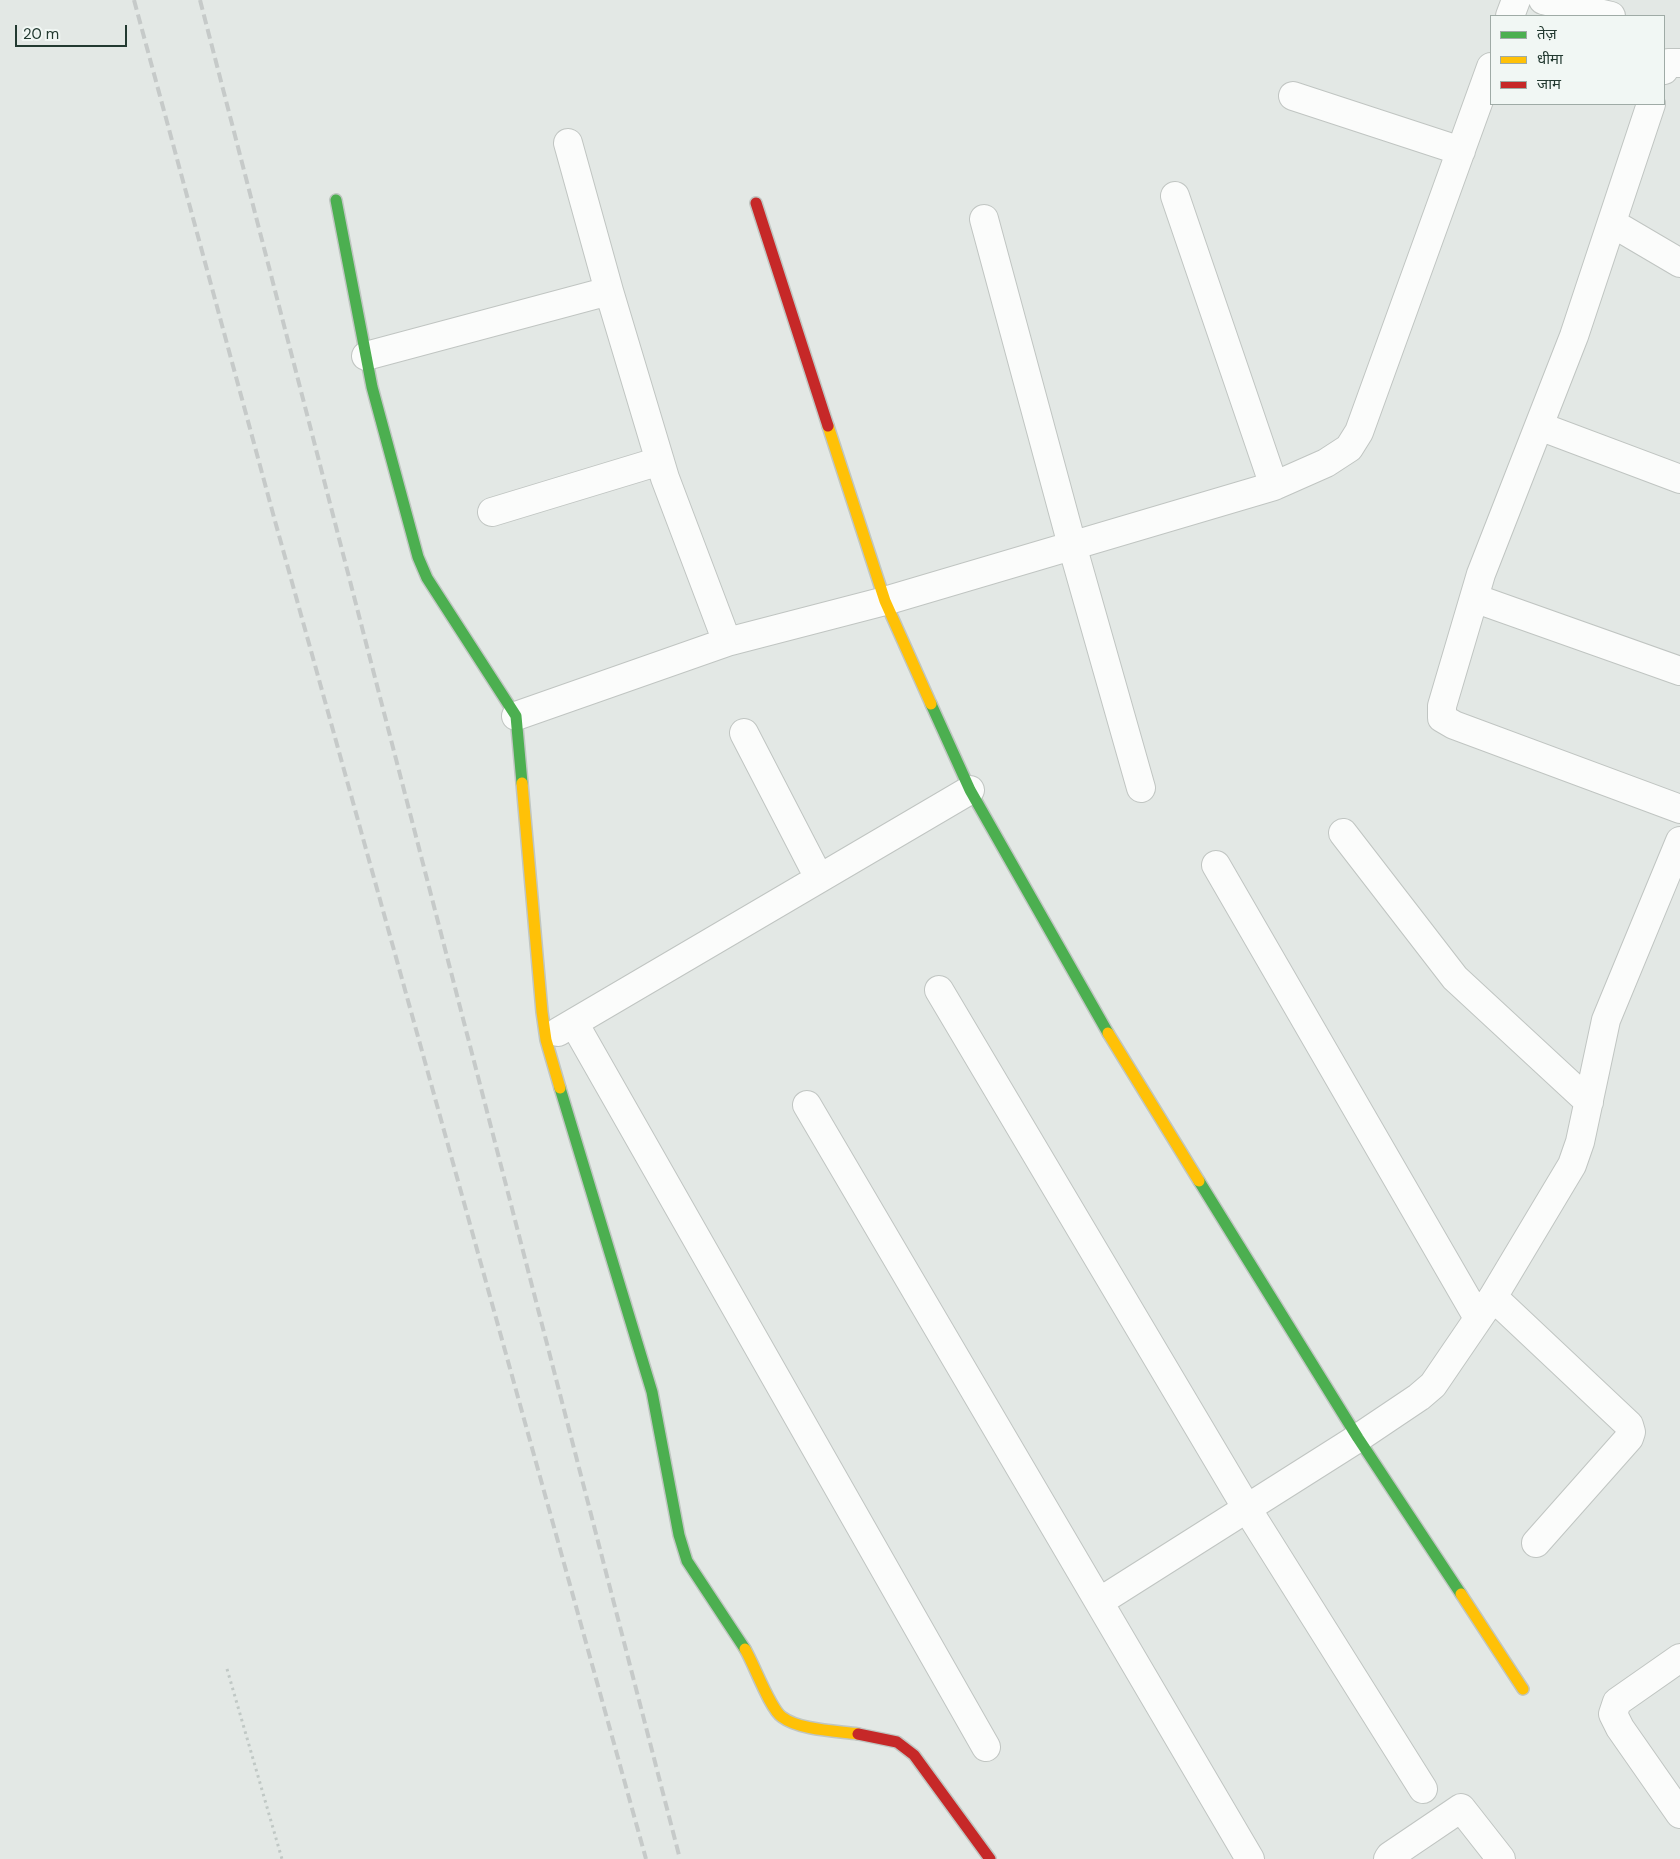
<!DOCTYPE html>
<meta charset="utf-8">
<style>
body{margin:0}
#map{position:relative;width:1680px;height:1859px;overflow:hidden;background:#e3e8e5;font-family:"DM Sans","Noto Sans Devanagari",sans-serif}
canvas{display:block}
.legend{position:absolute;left:1490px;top:15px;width:175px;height:90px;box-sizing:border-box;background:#f1f7f4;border:1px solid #9faba6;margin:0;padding:6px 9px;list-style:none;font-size:15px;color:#233a31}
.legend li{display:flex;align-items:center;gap:10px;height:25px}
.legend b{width:25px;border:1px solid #9faba6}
.scale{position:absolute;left:15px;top:25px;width:112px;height:22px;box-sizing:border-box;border:2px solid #233a31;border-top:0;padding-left:6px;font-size:15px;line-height:18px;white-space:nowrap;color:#233a31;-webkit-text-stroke:4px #f1f7f4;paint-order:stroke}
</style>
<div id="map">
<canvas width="1680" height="1859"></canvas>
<ul class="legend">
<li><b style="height:6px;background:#4caf50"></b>तेज़</li>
<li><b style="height:6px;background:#ffc107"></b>धीमा</li>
<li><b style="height:6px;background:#c62828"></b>जाम</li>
</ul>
<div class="scale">20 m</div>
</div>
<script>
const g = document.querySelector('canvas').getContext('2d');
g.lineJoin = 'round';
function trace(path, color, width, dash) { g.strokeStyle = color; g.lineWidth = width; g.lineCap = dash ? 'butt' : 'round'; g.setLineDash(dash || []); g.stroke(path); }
const path = new Path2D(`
 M 227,1669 L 282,1859`);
const street = new Path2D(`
 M 1543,0 L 1611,16
 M 1510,16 L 1516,0
 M 1664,70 L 1668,63 L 1680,63
 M 1293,96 L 1461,151
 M 1651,104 L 1574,336 L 1481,574 L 1442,706 L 1442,718 L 1454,725 L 1680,809
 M 568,143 L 609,291 L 665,478 L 727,642
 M 1175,196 L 1274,486
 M 984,219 L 1072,545 L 1141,788
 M 1612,223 L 1680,263
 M 366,356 L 609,291
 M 1539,426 L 1680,479
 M 492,512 L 660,461
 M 1474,598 L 1680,671
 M 516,716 L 727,642 L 885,601 L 1274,486 L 1326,463 L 1349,448 L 1359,432 L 1491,67
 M 744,733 L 819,878
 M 1343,833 L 1455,978 L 1589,1102
 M 1216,865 L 1478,1318
 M 939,990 L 1246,1507 L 1423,1789
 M 574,1023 L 986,1747
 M 558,1032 L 970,790
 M 807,1105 L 1250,1859
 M 1493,1297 L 1629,1425 L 1631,1432 L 1629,1438 L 1536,1543
 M 1099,1602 L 1358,1438 L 1419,1397 L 1433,1385 L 1493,1297 L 1572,1165 L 1580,1142 L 1606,1020 L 1680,841
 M 1680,1658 L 1617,1702 L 1613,1714 L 1620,1728 L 1680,1814
 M 1388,1859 L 1390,1856 L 1461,1808 L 1501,1859`);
const fast = new Path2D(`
 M 336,200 L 372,387 L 418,557 L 427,578 L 516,716 L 522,783
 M 931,704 L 970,790 L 1108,1033
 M 560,1088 L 652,1392 L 679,1535 L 687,1561 L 745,1649
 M 1199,1181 L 1358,1438 L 1461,1594`);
const slow = new Path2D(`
 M 828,426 L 885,601 L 931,704
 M 522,783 L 542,1012 L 546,1040 L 560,1088
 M 1108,1033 L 1199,1181
 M 1461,1594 L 1523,1689
 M 745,1649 C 754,1664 770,1709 782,1717 C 799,1730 836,1731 858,1734`);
const jam = new Path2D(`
 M 756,203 L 828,426
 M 858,1734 L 897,1742 L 914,1755 L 990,1859`);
const rail = new Path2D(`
 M 134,0 L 275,521 L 646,1859
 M 200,0 L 680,1859`);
trace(street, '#c0c5c2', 30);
trace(fast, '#c0c6c2', 14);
trace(slow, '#c0c6c2', 14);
trace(jam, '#c0c6c2', 14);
trace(path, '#c0c8c5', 3, [2.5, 4]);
trace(street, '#fbfcfb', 28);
trace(fast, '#4caf50', 11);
trace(slow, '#ffc107', 11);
trace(jam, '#c62828', 11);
trace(rail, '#c6cac9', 4, [10, 5]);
</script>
